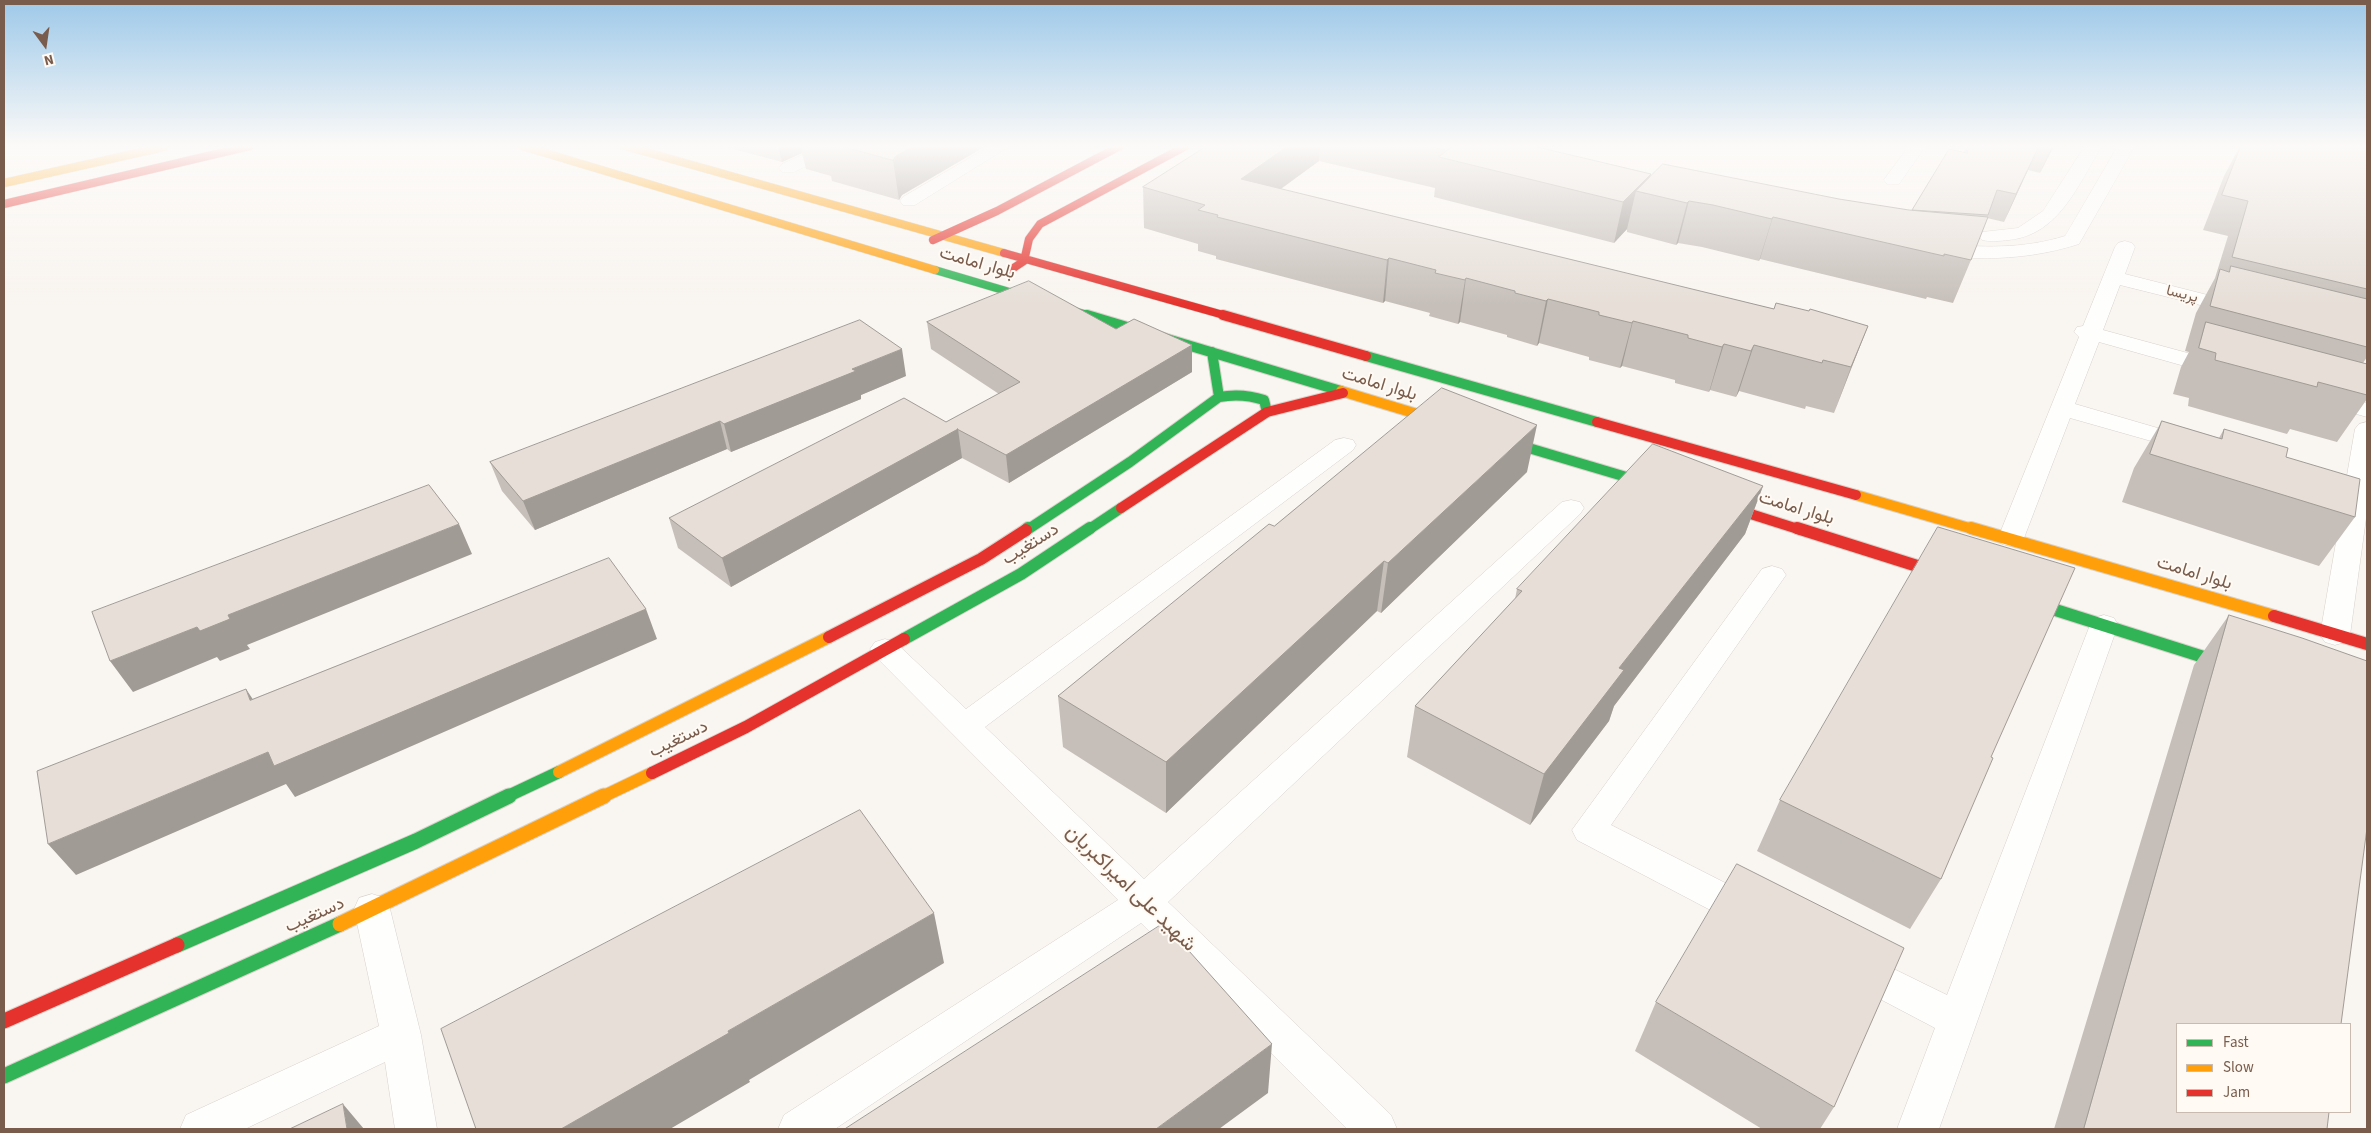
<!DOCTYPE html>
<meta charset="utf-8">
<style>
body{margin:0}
#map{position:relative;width:2371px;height:1133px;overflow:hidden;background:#f9f5f0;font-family:"Source Sans 3",sans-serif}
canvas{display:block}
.frame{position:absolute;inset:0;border:5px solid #7a5c4d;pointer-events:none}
.legend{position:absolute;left:2176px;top:1023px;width:175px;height:90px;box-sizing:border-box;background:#fffaf3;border:1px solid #cabbb1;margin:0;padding:6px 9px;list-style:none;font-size:15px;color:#7a5c4d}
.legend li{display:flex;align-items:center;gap:10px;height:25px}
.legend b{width:25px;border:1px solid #cabbb1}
.north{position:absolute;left:20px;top:20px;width:50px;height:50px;-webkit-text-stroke:4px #fffaf3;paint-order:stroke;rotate:166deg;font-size:14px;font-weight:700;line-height:20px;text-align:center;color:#7a5c4d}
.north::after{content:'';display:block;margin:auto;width:18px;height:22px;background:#7a5c4d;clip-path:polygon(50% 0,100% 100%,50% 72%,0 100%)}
</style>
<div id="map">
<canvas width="2371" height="1133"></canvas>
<div class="frame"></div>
<ul class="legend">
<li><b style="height:6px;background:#30b455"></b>Fast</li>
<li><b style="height:6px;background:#ff9f0a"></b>Slow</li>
<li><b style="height:6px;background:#e5322d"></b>Jam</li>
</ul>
<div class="north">N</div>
</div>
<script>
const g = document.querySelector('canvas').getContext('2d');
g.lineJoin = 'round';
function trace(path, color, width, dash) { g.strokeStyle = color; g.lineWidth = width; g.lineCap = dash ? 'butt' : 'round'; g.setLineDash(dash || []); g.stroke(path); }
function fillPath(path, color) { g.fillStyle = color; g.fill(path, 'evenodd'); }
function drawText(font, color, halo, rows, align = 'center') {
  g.font = font + ' "Source Sans 3",Vazirmatn,sans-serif'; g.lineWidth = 4; g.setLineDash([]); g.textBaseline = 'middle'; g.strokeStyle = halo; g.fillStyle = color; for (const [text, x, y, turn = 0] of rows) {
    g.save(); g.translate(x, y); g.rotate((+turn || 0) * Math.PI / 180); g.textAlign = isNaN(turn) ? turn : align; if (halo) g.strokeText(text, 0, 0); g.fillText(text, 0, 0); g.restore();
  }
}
const street = new Path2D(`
 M 822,146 L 844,146 L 842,150 L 794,172 L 782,172 L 779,168 L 782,164 Z
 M 990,146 L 1010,146 L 915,205 L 903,205 L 900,201 L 903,197 Z
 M 1909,146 L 1926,146 L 1899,184 L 1887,184 L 1884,180 Z
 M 2085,146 L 2102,146 C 2078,185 2059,235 2009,240 C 2000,241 1991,242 1982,240 L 1979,236 L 1982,232 L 2018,228 L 2043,211 Z
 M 2118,146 L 2135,146 L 2079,244 C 2032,259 1986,261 1937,255 L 1930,253 L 1927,249 L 1930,245 L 1937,243 C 1980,248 2023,249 2065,236 Z
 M 2125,241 L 2132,243 L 2135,247 L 2125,274 L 2247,305 L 2250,309 L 2247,313 L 2240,315 L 2120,285 L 2103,330 L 2228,364 L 2231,369 L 2228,374 L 2220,376 L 2099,342 L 2075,404 L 2199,440 L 2202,445 L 2199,450 L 2190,452 L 2070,418 L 2024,538 L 2020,544 L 2011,546 L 2002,544 L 1998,538 L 2079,337 L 2074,332 L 2077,327 L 2083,326 L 2115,247 L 2118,243 Z
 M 2325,391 L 2367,403 L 2367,417 L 2317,403 L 2313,398 L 2317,393 Z
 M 2367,422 L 2367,511 L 2350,635 L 2345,642 L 2335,645 L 2325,642 L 2320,635 L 2344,496 L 2314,487 L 2310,482 L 2314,477 L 2323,474 L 2346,481 L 2355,429 L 2359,424 Z
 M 1344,438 L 1353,440 L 1356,445 L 1353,450 L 985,727 L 1144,879 L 1562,502 L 1571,500 L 1580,502 L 1584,508 L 1580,514 L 1168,902 L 1391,1115 L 1397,1129 L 1347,1129 L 1141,923 L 835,1129 L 778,1129 L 784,1115 L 1118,900 L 875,656 L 870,649 L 875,642 L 885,639 L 895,642 L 966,709 L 1335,440 Z
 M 1772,566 L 1782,569 L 1786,575 L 1611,825 L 1763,902 L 1768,913 L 1763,924 L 1750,928 L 1737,924 L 1577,840 L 1572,830 L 1762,569 Z
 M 2104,615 L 2114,618 L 2118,625 L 1939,1129 L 1897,1129 L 1935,1028 L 1842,979 L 1836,967 L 1842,955 L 1855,950 L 1947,995 L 2090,625 L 2094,618 Z
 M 372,894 L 385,898 L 390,909 L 421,1035 L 437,1129 L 395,1129 L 385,1062 L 245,1129 L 180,1129 L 186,1115 L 379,1026 L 354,909 L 359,898 Z`);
const fastFar3 = new Path2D(`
 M 935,270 L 1091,316`);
const fastFar2 = new Path2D(`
 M 1087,315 L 1341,391
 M 1366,356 L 1597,422
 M 1219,397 C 1235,394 1249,395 1264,400 L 1267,412
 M 1495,438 L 1660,487
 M 1027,530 L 1130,462 L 1219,397 L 1212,352
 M 1088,530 L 1121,508`);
const fastFar1 = new Path2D(`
 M 1026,530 L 1028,528
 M 2021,599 L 2235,667
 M 904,639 L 1021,574 L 1090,528
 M 506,797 L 559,772`);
const fast = new Path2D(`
 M 177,945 L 416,841 L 509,796
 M 4,1076 L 340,924`);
const slowFar3 = new Path2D(`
 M 522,146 L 935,270
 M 625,146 L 1004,253
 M 4,183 L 164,147`);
const slowFar2 = new Path2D(`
 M 1341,391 L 1447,423
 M 1856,495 L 1976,530`);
const slowFar1 = new Path2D(`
 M 1971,528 L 2274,616
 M 559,772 L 829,637
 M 602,797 L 652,773`);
const slow = new Path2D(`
 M 340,924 L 604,796`);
const jamFar3 = new Path2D(`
 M 4,204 L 250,146
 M 933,240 L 997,211 L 1120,146
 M 1004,253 L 1227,316
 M 1009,271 L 1024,261 L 1029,239 L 1040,224 L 1186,146`);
const jamFar2 = new Path2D(`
 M 1223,315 L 1366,356
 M 1597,422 L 1856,495
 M 1716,503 L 1801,530
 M 1121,508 L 1267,412 L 1343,393`);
const jamFar1 = new Path2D(`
 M 1797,528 L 1952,577
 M 2274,616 L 2367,644
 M 829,637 L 981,559 L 1026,530
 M 652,773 L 746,727 L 904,639`);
const jam = new Path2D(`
 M 4,1021 L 177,945`);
const wall = new Path2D(`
 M 722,146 L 984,146 L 984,147 L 902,195 L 899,200 L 832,181 L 831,176 L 806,169 L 802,153 L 782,162 Z
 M 1207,146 L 1533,146 L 1651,174 L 1650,177 L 1839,199 L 1912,211 L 1964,152 L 1966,146 L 2054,146 L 2040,173 L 2028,170 L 2004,222 L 1987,218 L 1971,260 L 1953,303 L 1927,297 L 1926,299 L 1760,259 L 1759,261 L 1702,247 L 1678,243 L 1676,245 L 1627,232 L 1627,229 L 1614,243 L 1434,197 L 1435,188 L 1319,161 L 1281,189 L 1774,309 L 1868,326 L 1834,413 L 1806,406 L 1805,409 L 1739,391 L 1736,397 L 1710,390 L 1709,392 L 1675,383 L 1675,380 L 1622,366 L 1620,368 L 1589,360 L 1589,357 L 1539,343 L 1537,346 L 1507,337 L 1507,335 L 1460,322 L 1458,324 L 1429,316 L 1430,313 L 1385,301 L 1383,303 L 1216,259 L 1216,256 L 1198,251 L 1198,244 L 1144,228 L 1143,187 Z
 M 2240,146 L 2367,146 L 2367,357 L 2363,363 L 2367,364 L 2367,399 L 2337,442 L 2290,429 L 2287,434 L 2188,406 L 2189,398 L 2173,394 L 2181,367 L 2189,352 L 2185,351 L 2196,313 L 2215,278 L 2228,236 L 2203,230 L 2224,176 Z
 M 927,322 L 1116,329 L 1192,345 L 1192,372 L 1009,483 L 962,458 L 731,587 L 678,548 L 669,518 L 946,422 L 999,394 L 931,349 Z
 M 906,376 L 861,395 L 861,399 L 731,452 L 727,449 L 535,530 L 502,491 L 490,462 Z
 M 2162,421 L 2219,438 L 2224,429 L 2286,457 L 2355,517 L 2319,566 L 2122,502 L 2134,468 Z
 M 1527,472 L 1381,613 L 1377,611 L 1166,813 L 1063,747 L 1058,696 L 1274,526 Z
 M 1763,486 L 1745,534 L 1614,706 L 1609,721 L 1530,825 L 1407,757 L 1415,706 L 1515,599 L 1517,589 Z
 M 2229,615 L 2327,1129 L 2054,1129 L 2194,665 Z
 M 1991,757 L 1941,879 L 1910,929 L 1757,851 L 1780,800 Z
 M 1656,1002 L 1834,1107 L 1820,1129 L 1762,1129 L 1635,1051 Z`);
const shadedWall = new Path2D(`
 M 778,146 L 801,146 L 802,153 L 782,162 Z
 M 914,146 L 984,146 L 984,147 L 902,195 L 899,200 L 893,160 L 896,156 Z
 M 1288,146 L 1320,146 L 1319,161 L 1239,219 L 1241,179 Z
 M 2039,146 L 2028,170 L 2004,222 L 2016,194 Z
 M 2052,146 L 2054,146 L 2040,173 Z
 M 1651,174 L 1646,194 L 1636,191 L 1627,229 L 1614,243 L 1623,202 Z
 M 1689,201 L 1678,243 L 1676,245 L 1687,203 Z
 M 1773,217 L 1760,259 L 1759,261 L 1772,219 Z
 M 1389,258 L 1385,301 L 1383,303 L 1387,260 Z
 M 1466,278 L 1460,322 L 1458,324 L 1465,280 Z
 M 1548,299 L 1539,343 L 1537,346 L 1546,301 Z
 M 1633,321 L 1622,366 L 1620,368 L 1632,323 Z
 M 1868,326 L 1850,371 L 1834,413 L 1851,367 Z
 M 1724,344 L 1710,390 L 1709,392 L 1722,347 Z
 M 1192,345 L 1192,372 L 1009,483 L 1006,455 Z
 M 1754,345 L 1739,391 L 1736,397 L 1751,351 Z
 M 902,349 L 906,376 L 861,395 L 861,399 L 731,452 L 724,424 L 852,369 Z
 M 720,421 L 727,449 L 535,530 L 523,501 Z
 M 1537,425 L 1527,472 L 1381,613 L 1388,563 Z
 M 958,429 L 962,458 L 731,587 L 722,558 Z
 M 1763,486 L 1745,534 L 1614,706 L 1609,721 L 1530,825 L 1544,774 L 1619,668 Z
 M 459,524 L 472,554 L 247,645 L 250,649 L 220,661 L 217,657 L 133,692 L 110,661 Z
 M 1384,561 L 1377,611 L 1166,813 L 1166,762 Z
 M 646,609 L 657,639 L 295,797 L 286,784 L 76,875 L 48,844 L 268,752 Z
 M 246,689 L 266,719 L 250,700 Z
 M 934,913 L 944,963 L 749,1080 L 750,1082 L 670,1129 L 561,1129 L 728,1031 Z
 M 1272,1044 L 1268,1093 L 1219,1129 L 1156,1129 Z
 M 343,1104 L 364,1129 L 347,1129 Z`);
const building = new Path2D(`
 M 841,146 L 914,146 L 896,156 L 893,160 Z
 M 1207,146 L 1288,146 L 1241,179 L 1774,309 L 1776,303 L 1809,311 L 1810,309 L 1868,326 L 1851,367 L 1823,360 L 1822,363 L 1754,345 L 1751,351 L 1724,344 L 1722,347 L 1688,338 L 1688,335 L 1633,321 L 1632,323 L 1599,315 L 1599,312 L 1548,299 L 1546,301 L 1515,293 L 1515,291 L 1466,278 L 1465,280 L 1435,273 L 1436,270 L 1389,258 L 1387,260 L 1217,217 L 1218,215 L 1198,210 L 1205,205 L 1143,187 Z
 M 1427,146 L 1453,146 L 1447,150 Z
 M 1453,146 L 1533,146 L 1651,174 L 1623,202 L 1439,157 Z
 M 1969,146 L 2039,146 L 2016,194 L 1997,190 L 1988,215 L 1912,210 L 1949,149 L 1967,153 Z
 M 2241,146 L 2258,146 L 2262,147 L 2262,146 L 2367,146 L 2367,289 L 2232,257 L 2248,201 L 2222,195 Z
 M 1663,164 L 1839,199 L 1909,210 L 1988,217 L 1971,260 L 1944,254 L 1944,256 L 1773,217 L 1772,219 L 1713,205 L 1689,201 L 1687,203 L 1636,191 Z
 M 2231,266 L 2367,299 L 2367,347 L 2210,306 L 2220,269 L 2229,272 Z
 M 1029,281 L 1116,329 L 1134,319 L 1192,345 L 1006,455 L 957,429 L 958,429 L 722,558 L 669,518 L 904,398 L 946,422 L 1020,382 L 927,322 Z
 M 860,320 L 902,349 L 852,369 L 856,371 L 724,424 L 720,421 L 523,501 L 490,462 Z
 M 2206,322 L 2367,364 L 2367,395 L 2318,382 L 2317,387 L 2215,360 L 2216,353 L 2199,348 Z
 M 1442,388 L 1537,425 L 1388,563 L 1384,561 L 1166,762 L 1058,696 L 1269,524 L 1274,526 Z
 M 2162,421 L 2222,439 L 2224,429 L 2288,448 L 2286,457 L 2360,479 L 2355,517 L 2150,454 Z
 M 1653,444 L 1763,486 L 1619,668 L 1624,670 L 1544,774 L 1415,706 L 1522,591 L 1517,589 Z
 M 429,485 L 459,524 L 228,615 L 230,619 L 200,631 L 197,627 L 110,661 L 92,612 Z
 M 1938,527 L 2075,568 L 1991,757 L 1993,758 L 1941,879 L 1780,800 Z
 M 609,558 L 646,609 L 274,766 L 268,752 L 48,844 L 37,771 L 246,689 L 250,700 Z
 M 2229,615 L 2302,638 L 2367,661 L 2367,828 L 2341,1024 L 2177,1024 L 2177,1112 L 2329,1112 L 2327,1129 L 2084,1129 Z
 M 860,810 L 934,913 L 728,1031 L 729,1033 L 561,1129 L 476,1129 L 441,1029 Z
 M 1737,864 L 1904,948 L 1834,1107 L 1656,1002 Z
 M 1164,923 L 1272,1044 L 1156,1129 L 845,1129 Z
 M 343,1104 L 347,1129 L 290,1129 Z`);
const farStreetnames = [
 ["پریسا",2182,295,14]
];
const streetNames = [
 ["بلوار امامت",977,264,16],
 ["بلوار امامت",1379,385,17],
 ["بلوار امامت",1796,509,17],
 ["دستغیب",1031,545,-32],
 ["بلوار امامت",2194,574,17],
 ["دستغیب",679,740,-26],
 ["دستغیب",315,916,-24]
];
const nearStreetnames = [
 ["شهید علی امیراکبریان",1130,889,44]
];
trace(street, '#d7d1cb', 1);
trace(fastFar3, '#d9d2cb', 9);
trace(fastFar2, '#d9d2cb', 12);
trace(fastFar1, '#d9d2cb', 14);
trace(fast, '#d9d2cb', 17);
trace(slowFar3, '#d9d2cb', 9);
trace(slowFar2, '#d9d2cb', 12);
trace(slowFar1, '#d9d2cb', 14);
trace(slow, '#d9d2cb', 17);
trace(jamFar3, '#d9d2cb', 9);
trace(jamFar2, '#d9d2cb', 12);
trace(jamFar1, '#d9d2cb', 14);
trace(jam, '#d9d2cb', 17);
fillPath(street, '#fefefd');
trace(fastFar3, '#30b455', 8);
trace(fastFar2, '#30b455', 10);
trace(fastFar1, '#30b455', 12);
trace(fast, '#30b455', 15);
trace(slowFar3, '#ff9f0a', 8);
trace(slowFar2, '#ff9f0a', 10);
trace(slowFar1, '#ff9f0a', 12);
trace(slow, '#ff9f0a', 15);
trace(jamFar3, '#e5322d', 8);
trace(jamFar2, '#e5322d', 10);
trace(jamFar1, '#e5322d', 12);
trace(jam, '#e5322d', 15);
fillPath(wall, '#c6bfb9');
fillPath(shadedWall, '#a19b96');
fillPath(building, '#e6ded7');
trace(building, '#a19b96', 1);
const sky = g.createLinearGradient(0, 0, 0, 305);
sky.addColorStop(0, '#9ec9e9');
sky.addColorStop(0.48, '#fcfaf8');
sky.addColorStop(1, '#fcfaf800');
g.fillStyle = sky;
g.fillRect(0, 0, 2371, 305);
drawText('15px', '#7a5c4d', '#fffaf3', farStreetnames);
drawText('18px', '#7a5c4d', '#fffaf3', streetNames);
drawText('21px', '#7a5c4d', '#fffaf3', nearStreetnames);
</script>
